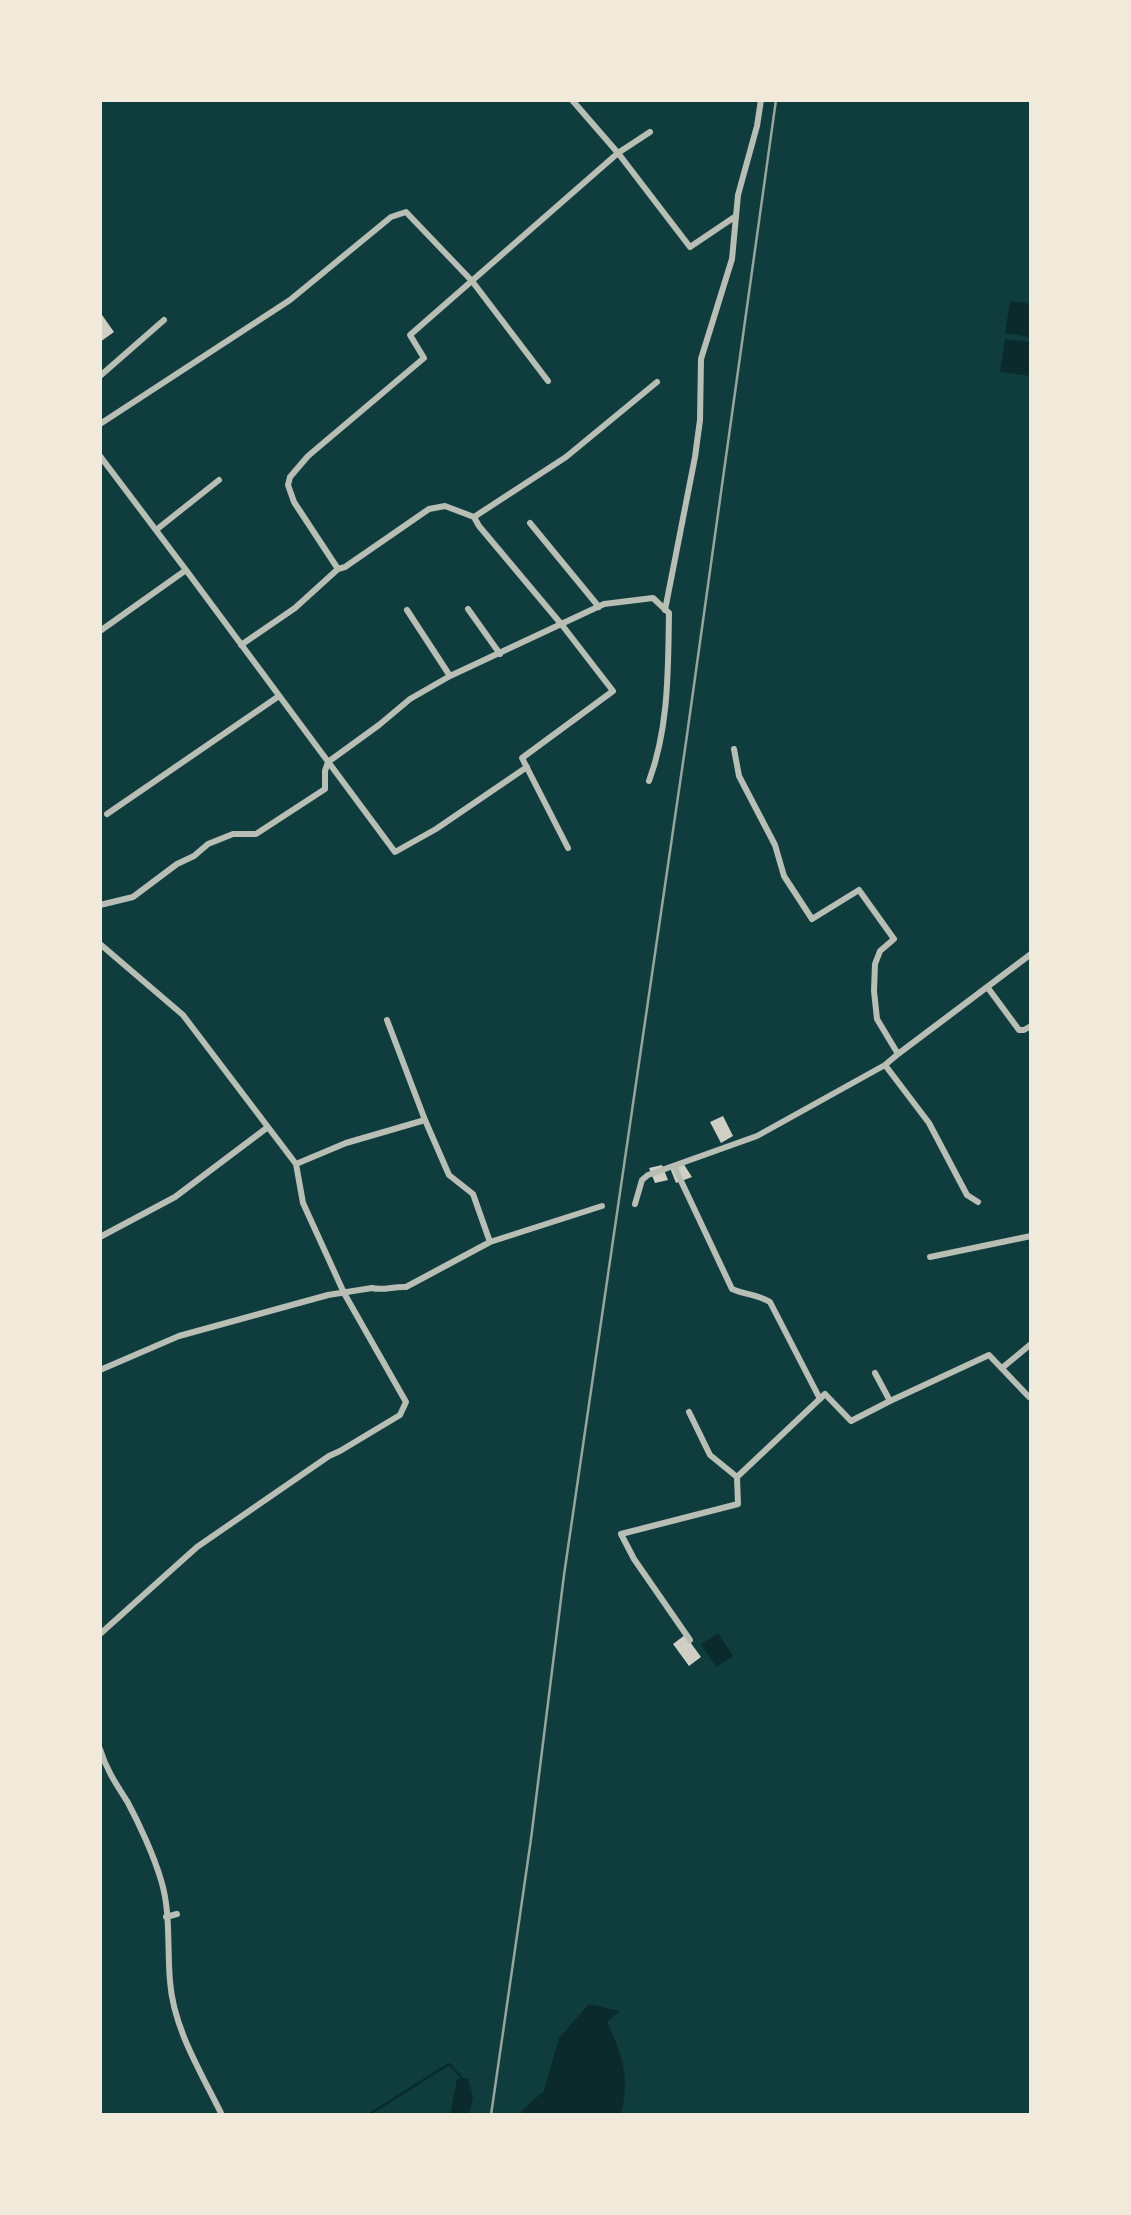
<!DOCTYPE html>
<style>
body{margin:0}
#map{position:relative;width:1131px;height:2215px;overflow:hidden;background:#0f3d3e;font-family:Arial,sans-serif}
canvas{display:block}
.frame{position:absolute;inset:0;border:102px solid #f1e9da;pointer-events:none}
</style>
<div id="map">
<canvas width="1131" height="2215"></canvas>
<div class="frame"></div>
</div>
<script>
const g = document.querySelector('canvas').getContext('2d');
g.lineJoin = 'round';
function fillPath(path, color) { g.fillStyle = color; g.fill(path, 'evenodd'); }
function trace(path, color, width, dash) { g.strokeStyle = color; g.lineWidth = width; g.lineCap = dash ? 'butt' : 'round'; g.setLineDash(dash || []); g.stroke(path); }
const water = new Path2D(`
 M 1010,301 L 1031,304 L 1031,337 L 1005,333 Z
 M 1005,339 L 1031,342 L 1031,376 L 1000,372 Z
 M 718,1633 L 733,1656 L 716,1667 L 701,1644 Z
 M 589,2004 L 620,2011 L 607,2022 C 623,2057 630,2077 621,2115 L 522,2115 L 522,2110 L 544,2091 L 559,2038 Z
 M 468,2078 L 473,2097 L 469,2115 L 450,2115 L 457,2079 Z`);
const stream = new Path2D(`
 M 368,2115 L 449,2064 L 463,2079`);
const building = new Path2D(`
 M 100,312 L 114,332 L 100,342 Z
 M 723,1116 L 733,1136 L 721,1143 L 710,1122 Z
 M 683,1163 L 692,1177 L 676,1183 L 670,1168 Z
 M 662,1165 L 668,1180 L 655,1183 L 649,1168 Z
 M 685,1635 L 701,1657 L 689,1666 L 673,1644 Z`);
const minor = new Path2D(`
 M 572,100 L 618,153 L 690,247 L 736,216
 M 100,376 L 164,320
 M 100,424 L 290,300 L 391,217 L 406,212 L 472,281 L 548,381
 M 100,456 L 186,570 L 100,631
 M 474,517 L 566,457 L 657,382
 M 530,523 L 599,607
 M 156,530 L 219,480
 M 338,569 L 294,502 L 288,485 L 290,477 L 308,456 L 424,358 L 410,335 L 618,153 L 650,132
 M 186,570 L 395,852 L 436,829 L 527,767
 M 468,609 L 500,654
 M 407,610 L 450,676
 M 665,610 L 695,457 L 700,420 L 701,359 L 732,259 L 738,195 L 757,126 L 761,100
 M 241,645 L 295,608 L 338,569 L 345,567 L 429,509 L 445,506 L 474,517 L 479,526 L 562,625 L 613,691 L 522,758 L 568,848
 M 107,814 L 279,696
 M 100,905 L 133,897 L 177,864 L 194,856 L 208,844 L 233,834 L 256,834 L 325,789 L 325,771 L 328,762 L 379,725 L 410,699 L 450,676 L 604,604 L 653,598 L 669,613 C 668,670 669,727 649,781
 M 100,944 L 183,1015 L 296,1164 L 303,1203 L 344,1293 L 406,1402 L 400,1415 L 340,1451 L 329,1456 L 197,1547 L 100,1634
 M 988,988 L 1019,1030 L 1024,1030 L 1031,1026
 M 387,1020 L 425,1120
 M 898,1054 L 1031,954
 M 885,1065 L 929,1123 L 967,1195 L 978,1202
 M 296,1164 L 346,1143 L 425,1120 L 449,1175 L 473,1194 L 490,1242 L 602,1206
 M 674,1166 L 732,1289 C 746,1295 757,1294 770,1302 L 820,1399
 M 635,1204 L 642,1180 L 648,1175 L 757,1136 L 885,1065 L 898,1054 L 877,1019 L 874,991 L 875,964 L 880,951 L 894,939 L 859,890 L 812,919 L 784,876 L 775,845 L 739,776 L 734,749
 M 100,1237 L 175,1197 L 268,1127
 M 930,1257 L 1031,1236
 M 1002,1368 L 1031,1344
 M 100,1370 L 179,1336 L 328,1295 L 372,1288 C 383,1291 394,1286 406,1287 L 490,1242
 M 875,1373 L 890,1401 L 989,1355 L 1029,1397
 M 689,1412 L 710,1455 L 737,1477 L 738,1504 L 621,1534 L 634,1559 L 690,1640
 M 737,1477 L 825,1394 L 851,1421 L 890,1401
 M 100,1749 C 106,1769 116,1784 127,1801 C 139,1823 154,1856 161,1880 C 171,1912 167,1948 170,1981 C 173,2028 202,2074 222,2115
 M 166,1917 L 177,1914`);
const rail = new Path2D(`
 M 491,2115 L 531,1839 L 564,1575 L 686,742 L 776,100`);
fillPath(water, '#0a2a2b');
trace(stream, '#0a2a2b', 2.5);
fillPath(building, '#cfcfc3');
trace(minor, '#b8beb3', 6);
trace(rail, '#97a49c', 2.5);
</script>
